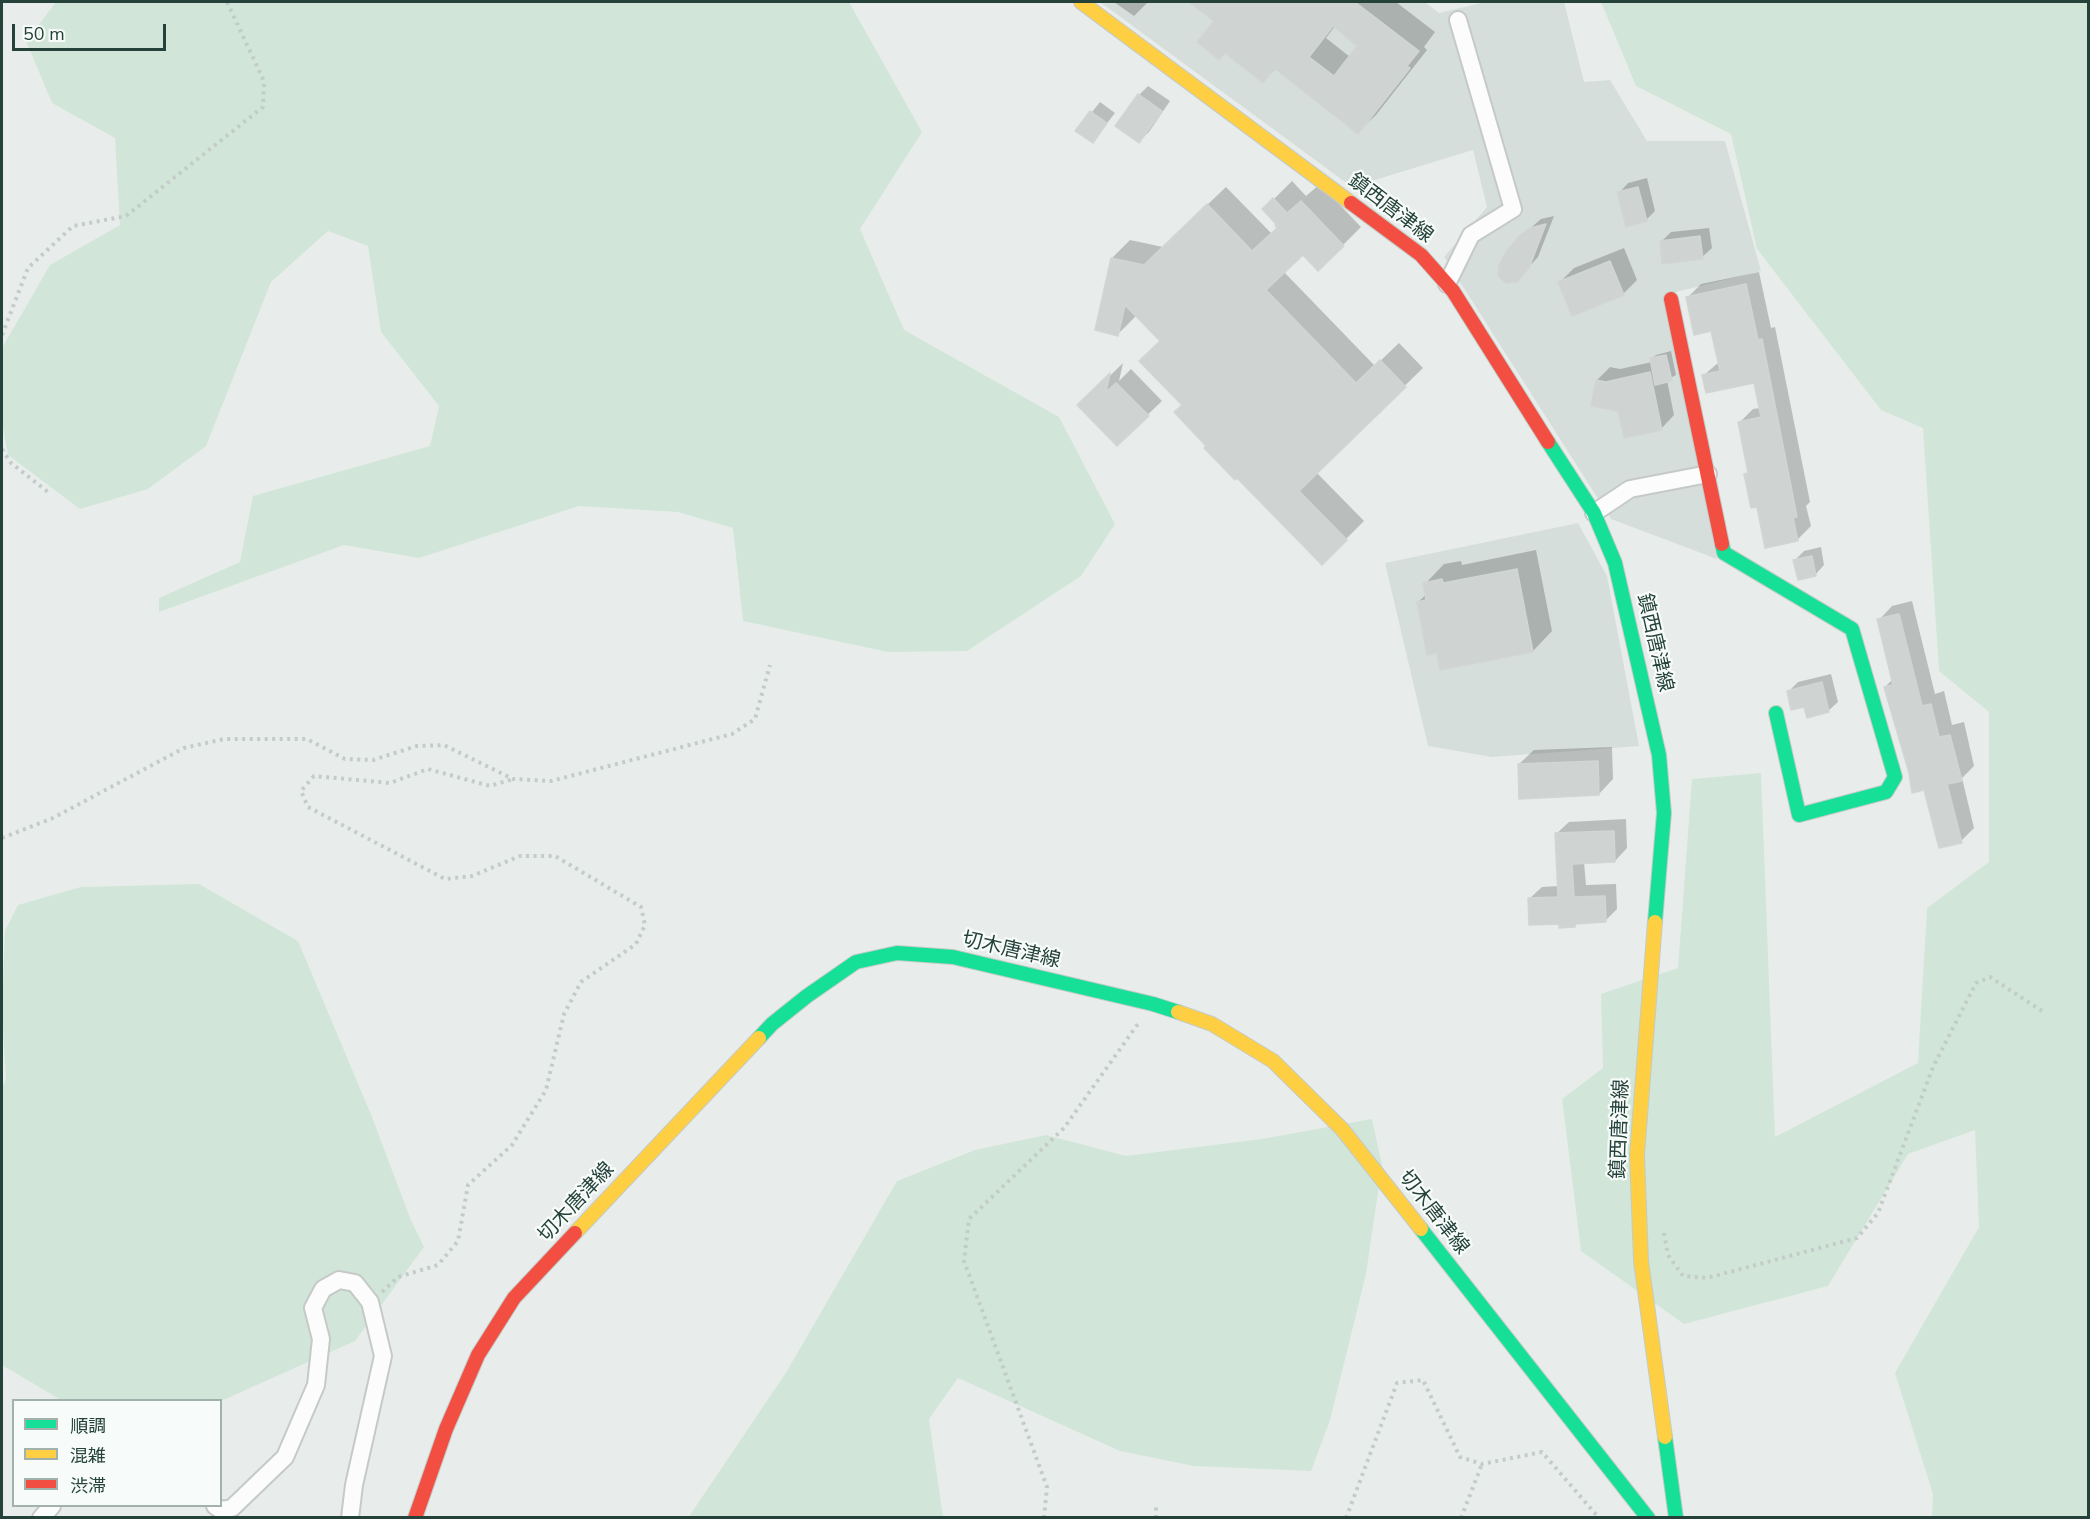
<!DOCTYPE html>
<meta charset="utf-8">
<style>
body{margin:0}
#map{position:relative;width:2090px;height:1519px;overflow:hidden;background:#e8edeb;font-family:"Nunito Sans","Noto Sans JP",sans-serif}
canvas{display:block}
.frame{position:absolute;inset:0;border:3px solid #24423a;pointer-events:none}
.legend{position:absolute;left:12px;top:1399px;width:210px;height:108px;box-sizing:border-box;background:#f7fbf9;border:2px solid #a3b1ad;margin:0;padding:8px 10px;list-style:none;font-size:18px;color:#24423a}
.legend li{display:flex;align-items:center;gap:12px;height:30px}
.legend b{width:30px;border:2px solid #a3b1ad}
.scale{position:absolute;left:12px;top:24px;width:154px;height:27px;box-sizing:border-box;border:3px solid #24423a;border-top:0;padding-left:8px;font-size:18px;line-height:21px;white-space:nowrap;color:#24423a;-webkit-text-stroke:4px #f7fbf9;paint-order:stroke}
</style>
<div id="map">
<canvas width="2090" height="1519"></canvas>
<div class="frame"></div>
<ul class="legend">
<li><b style="height:8px;background:#16e098"></b>順調</li>
<li><b style="height:8px;background:#ffcf43"></b>混雑</li>
<li><b style="height:8px;background:#f24e42"></b>渋滞</li>
</ul>
<div class="scale">50 m</div>
</div>
<script>
const g = document.querySelector('canvas').getContext('2d');
g.lineJoin = 'round';
function fillPath(path, color) { g.fillStyle = color; g.fill(path, 'evenodd'); }
function trace(path, color, width, dash) { g.strokeStyle = color; g.lineWidth = width; g.lineCap = dash ? 'butt' : 'round'; g.setLineDash(dash || []); g.stroke(path); }
function drawText(font, color, halo, rows, align = 'center') {
  g.font = font + ' "Nunito Sans","Noto Sans JP",sans-serif'; g.lineWidth = 4.5; g.setLineDash([]); g.textBaseline = 'middle'; g.strokeStyle = halo; g.fillStyle = color; for (const [text, x, y, turn = 0] of rows) {
    g.save(); g.translate(x, y); g.rotate((+turn || 0) * Math.PI / 180); g.textAlign = isNaN(turn) ? turn : align; if (halo) g.strokeText(text, 0, 0); g.fillText(text, 0, 0); g.restore();
  }
}
const built = new Path2D(`
 M 1100,2 L 1425,2 L 1439,13 L 1486,2 L 1564,2 L 1584,82 L 1610,80 L 1647,141 L 1725,141 L 1761,271 L 1664,295 L 1717,559 L 1611,519 L 1444,257 L 1487,207 L 1473,150 L 1352,187 Z
 M 1578,523 L 1607,576 L 1639,746 L 1492,757 L 1428,746 L 1385,563 Z`);
const green = new Path2D(`
 M 56,2 L 849,2 L 922,132 L 860,229 L 904,330 L 1059,417 L 1115,524 L 1081,576 L 967,651 L 888,652 L 743,621 L 733,528 L 678,512 L 579,506 L 419,558 L 344,545 L 159,612 L 159,598 L 240,562 L 253,496 L 430,446 L 439,406 L 381,332 L 368,246 L 328,231 L 271,282 L 206,446 L 148,489 L 80,509 L 8,455 L 2,423 L 2,348 L 50,265 L 120,225 L 115,138 L 52,103 L 26,41 Z
 M 1601,2 L 2088,2 L 2088,1517 L 1932,1517 L 1933,1494 L 1895,1373 L 1979,1227 L 1975,1130 L 1908,1154 L 1828,1286 L 1684,1324 L 1581,1251 L 1562,1099 L 1603,1068 L 1601,994 L 1678,968 L 1692,779 L 1761,773 L 1775,1137 L 1918,1063 L 1927,908 L 1989,862 L 1989,712 L 1939,671 L 1923,428 L 1881,410 L 1757,249 L 1731,134 L 1636,86 Z
 M 199,884 L 298,941 L 372,1117 L 410,1218 L 424,1247 L 355,1341 L 221,1401 L 61,1400 L 2,1365 L 2,1087 L 6,1080 L 2,1010 L 5,931 L 18,905 L 81,887 Z
 M 1372,1119 L 1382,1165 L 1366,1274 L 1330,1420 L 1311,1471 L 1194,1466 L 1120,1451 L 958,1378 L 929,1419 L 943,1517 L 688,1518 L 787,1371 L 897,1181 L 975,1150 L 1046,1135 L 1126,1156 L 1262,1139 Z`);
const shadow = new Path2D(`
 M 1114,2 L 1148,2 L 1134,16 Z
 M 1191,2 L 1396,2 L 1435,32 L 1424,47 L 1427,50 L 1376,115 L 1358,132 L 1276,68 L 1263,81 L 1216,21 ZM 1335,26 L 1359,45 L 1350,57 L 1326,38 Z
 M 1148,86 L 1170,101 L 1149,132 L 1139,141 L 1139,95 Z
 M 1100,102 L 1115,113 L 1093,141 L 1077,131 Z
 M 1647,178 L 1655,211 L 1646,220 L 1619,193 L 1628,183 Z
 M 1292,181 L 1306,196 L 1320,184 L 1361,227 L 1319,269 L 1303,253 L 1284,272 L 1375,366 L 1399,343 L 1423,368 L 1316,472 L 1364,521 L 1322,563 L 1208,446 L 1184,405 L 1161,340 L 1137,315 L 1118,334 L 1112,258 L 1130,240 L 1163,247 L 1226,187 L 1272,234 L 1279,227 L 1278,224 L 1264,209 Z
 M 1554,216 L 1538,257 L 1526,270 L 1520,237 L 1541,219 Z
 M 1709,228 L 1712,248 L 1702,257 L 1661,242 L 1671,232 Z
 M 1624,248 L 1637,280 L 1623,294 L 1560,282 L 1574,268 Z
 M 1759,272 L 1771,328 L 1775,327 L 1810,502 L 1806,506 L 1811,526 L 1797,540 L 1758,505 L 1746,474 L 1749,471 L 1739,423 L 1753,409 L 1760,408 L 1755,382 L 1703,376 L 1719,362 L 1713,329 L 1688,297 L 1701,284 Z
 M 1671,351 L 1676,375 L 1667,380 L 1674,415 L 1661,429 L 1619,409 L 1597,380 L 1610,367 L 1620,369 L 1652,362 L 1651,359 L 1656,355 Z
 M 1123,363 L 1119,381 L 1131,369 L 1162,401 L 1117,444 L 1080,405 Z
 M 1821,547 L 1824,565 L 1815,575 L 1795,560 L 1804,551 Z
 M 1536,550 L 1552,631 L 1533,651 L 1438,652 L 1418,602 L 1427,594 L 1425,584 L 1444,564 L 1461,561 L 1462,565 Z
 M 1912,601 L 1935,694 L 1944,691 L 1952,725 L 1964,722 L 1974,766 L 1962,778 L 1974,828 L 1961,841 L 1926,788 L 1910,773 L 1885,687 L 1893,679 L 1879,620 L 1892,606 Z
 M 1831,674 L 1838,702 L 1828,711 L 1805,705 L 1788,692 L 1798,682 Z
 M 1612,747 L 1613,779 L 1599,794 L 1519,764 L 1534,750 Z
 M 1626,819 L 1627,848 L 1615,861 L 1584,862 L 1586,885 L 1616,884 L 1617,909 L 1605,921 L 1578,922 L 1575,926 L 1561,923 L 1529,899 L 1542,887 L 1559,886 L 1556,834 L 1569,822 Z`);
const building = new Path2D(`
 M 1189,2 L 1355,2 L 1419,51 L 1407,66 L 1410,68 L 1358,134 L 1274,68 L 1263,83 L 1225,53 L 1219,60 L 1197,42 L 1214,21 ZM 1333,26 L 1357,46 L 1334,76 L 1309,57 Z
 M 1138,94 L 1162,111 L 1139,143 L 1115,126 Z
 M 1090,111 L 1107,123 L 1093,143 L 1075,131 Z
 M 1638,187 L 1647,221 L 1626,227 L 1617,192 Z
 M 1273,198 L 1287,213 L 1301,201 L 1344,246 L 1318,271 L 1303,255 L 1266,290 L 1356,383 L 1380,360 L 1406,387 L 1299,491 L 1347,540 L 1322,565 L 1237,478 L 1235,480 L 1204,448 L 1206,446 L 1174,412 L 1182,405 L 1139,361 L 1160,341 L 1125,305 L 1118,336 L 1095,330 L 1111,258 L 1144,265 L 1207,204 L 1252,251 L 1277,228 L 1275,225 L 1276,224 L 1262,209 Z
 M 1546,224 L 1529,268 L 1517,282 L 1506,283 L 1498,276 L 1499,265 L 1506,252 L 1519,236 L 1530,228 Z
 M 1700,236 L 1703,259 L 1662,264 L 1660,241 Z
 M 1610,261 L 1624,295 L 1572,316 L 1558,282 Z
 M 1746,284 L 1758,340 L 1762,339 L 1797,517 L 1793,518 L 1798,541 L 1765,548 L 1757,507 L 1751,508 L 1744,474 L 1748,473 L 1738,422 L 1761,417 L 1754,383 L 1706,393 L 1702,375 L 1720,371 L 1711,331 L 1694,335 L 1686,297 Z
 M 1666,355 L 1672,381 L 1655,385 L 1650,358 Z
 M 1650,372 L 1662,430 L 1624,438 L 1618,411 L 1591,406 L 1596,380 L 1606,382 Z
 M 1110,373 L 1106,392 L 1116,383 L 1149,416 L 1117,446 L 1077,405 Z
 M 1812,556 L 1816,576 L 1798,580 L 1793,560 Z
 M 1517,569 L 1533,652 L 1440,670 L 1437,653 L 1427,655 L 1417,602 L 1426,600 L 1423,583 L 1442,579 L 1443,583 Z
 M 1899,614 L 1922,706 L 1931,704 L 1939,737 L 1950,735 L 1962,781 L 1947,784 L 1962,843 L 1939,848 L 1924,790 L 1912,793 L 1909,773 L 1884,687 L 1893,685 L 1877,619 Z
 M 1822,682 L 1829,712 L 1807,718 L 1804,707 L 1791,710 L 1787,691 Z
 M 1598,761 L 1599,795 L 1519,799 L 1518,764 Z
 M 1614,831 L 1615,862 L 1572,864 L 1574,897 L 1605,896 L 1606,922 L 1575,924 L 1575,927 L 1559,928 L 1559,924 L 1529,925 L 1528,898 L 1558,897 L 1555,833 Z`);
const path = new Path2D(`
 M 2,335 L 28,268 L 73,226 L 126,216 L 263,107 L 264,81 L 227,2
 M 2,449 L 11,463 L 48,492
 M 2,838 L 53,818 L 184,748 L 224,739 L 307,739 L 345,759 L 373,760 L 417,746 L 444,745 L 513,779 L 551,781 L 732,734 L 755,719 L 770,665
 M 1664,1233 L 1668,1255 L 1683,1276 L 1707,1278 L 1857,1238 L 1878,1213 L 1933,1067 L 1976,983 L 1990,977 L 2042,1011
 M 382,1292 L 398,1277 L 438,1265 L 458,1241 L 468,1185 L 512,1145 L 546,1090 L 564,1014 L 581,982 L 636,944 L 645,925 L 641,907 L 555,856 L 520,856 L 472,876 L 445,879 L 308,807 L 301,791 L 314,776 L 390,783 L 428,769 L 490,786 L 513,779
 M 1044,1518 L 1047,1487 L 964,1261 L 969,1219 L 1064,1128 L 1140,1021
 M 1156,1518 L 1156,1506
 M 1346,1518 L 1397,1383 L 1423,1380 L 1460,1457 L 1482,1464 L 1542,1452 L 1599,1518
 M 1461,1518 L 1482,1464`);
const street = new Path2D(`
 M 1447,284 L 1471,235 L 1513,209 L 1458,20
 M 1594,513 L 1630,489 L 1708,474
 M 215,1506 L 221,1510 L 232,1508 L 285,1457 L 316,1385 L 321,1339 L 313,1308 L 323,1289 L 339,1280 L 355,1283 L 370,1302 L 383,1356 L 354,1485 L 350,1518
 M 41,1518 L 52,1506`);
const fast = new Path2D(`
 M 1548,442 L 1594,513 L 1615,563 L 1659,755 L 1664,813 L 1655,922
 M 1722,544 L 1724,553 L 1852,629 L 1895,777 L 1886,792 L 1799,815 L 1776,713
 M 759,1038 L 772,1024 L 807,996 L 856,962 L 897,953 L 953,957 L 1153,1004 L 1178,1012
 M 1421,1229 L 1648,1518
 M 1665,1437 L 1676,1518`);
const slow = new Path2D(`
 M 1081,2 L 1351,203
 M 1655,922 L 1637,1155 L 1641,1261 L 1665,1437
 M 1178,1012 L 1212,1024 L 1273,1061 L 1342,1129 L 1421,1229
 M 575,1233 L 759,1038`);
const jam = new Path2D(`
 M 1351,203 L 1421,255 L 1453,291 L 1548,442
 M 1671,299 L 1722,544
 M 415,1518 L 446,1429 L 478,1355 L 514,1298 L 575,1233`);
const streetNames = [
 ["鎮西唐津線",1390,209,37],
 ["鎮西唐津線",1654,643,77],
 ["切木唐津線",1011,951,13],
 ["鎮西唐津線",1621,1129,-88],
 ["切木唐津線",577,1203,-47],
 ["切木唐津線",1433,1213,52]
];
fillPath(built, '#d6dedb');
fillPath(green, '#d1e6d8');
fillPath(shadow, '#0003');
fillPath(building, '#cfd4d2');
trace(building, '#d1d6d4', 1.5);
trace(street, '#c5cac8', 20);
trace(fast, '#c3cbc8', 16);
trace(slow, '#c3cbc8', 16);
trace(jam, '#c3cbc8', 16);
trace(path, '#c3ccca', 4, [3, 4.5]);
trace(street, '#fcfcfc', 16);
trace(fast, '#16e098', 14);
trace(slow, '#ffcf43', 14);
trace(jam, '#f24e42', 14);
drawText('20px', '#24423a', '#f7fbf9', streetNames);
</script>
